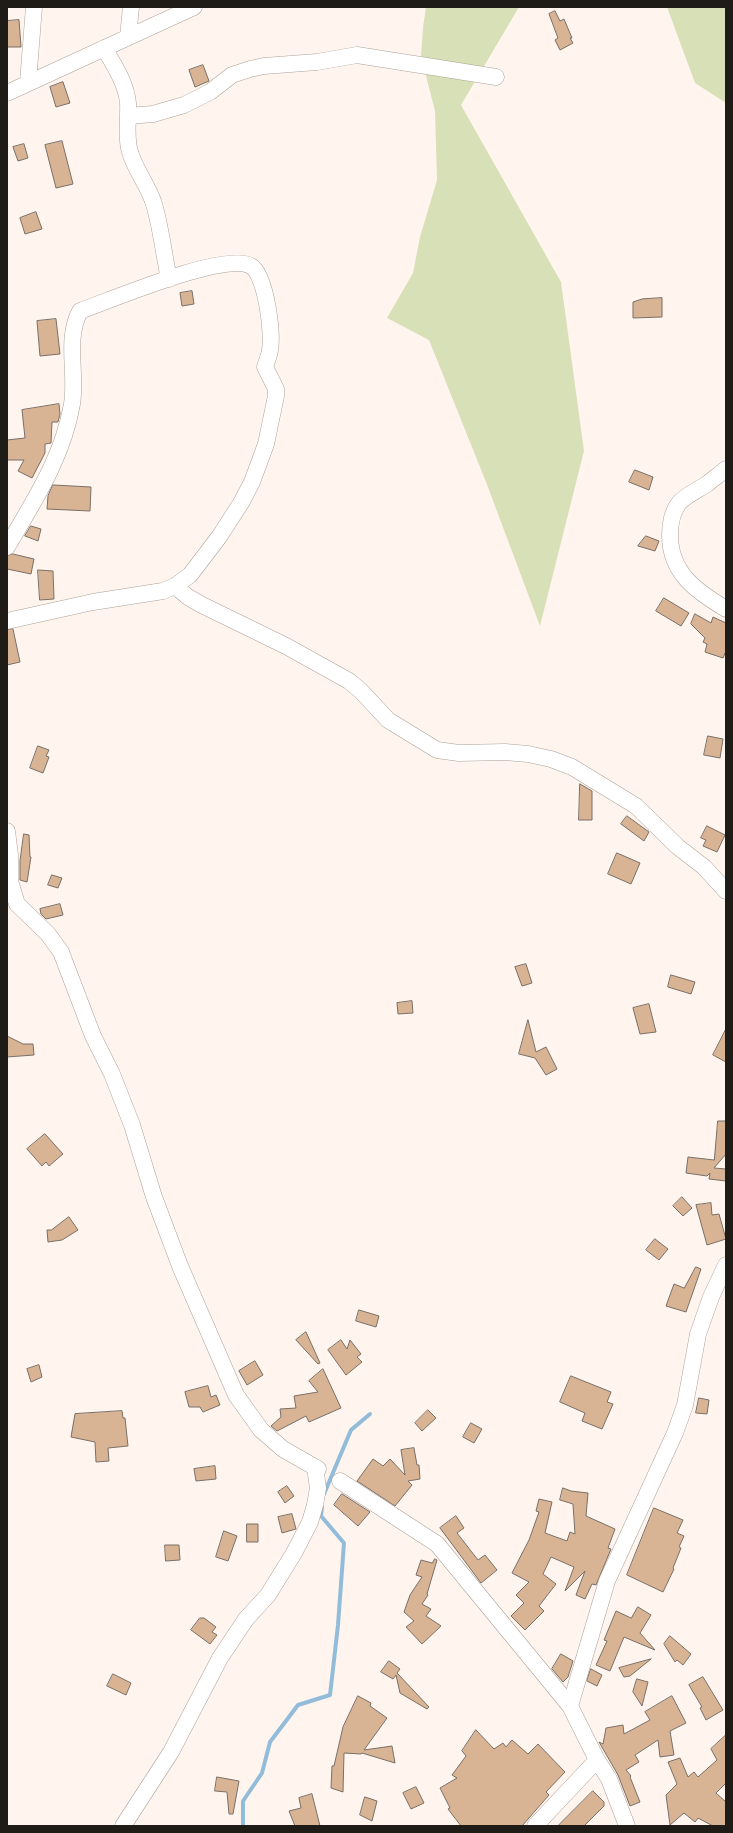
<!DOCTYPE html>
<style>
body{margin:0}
#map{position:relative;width:733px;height:1833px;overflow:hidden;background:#fff5ee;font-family:"Roboto Serif",serif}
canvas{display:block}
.frame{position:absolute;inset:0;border:8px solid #1f1b17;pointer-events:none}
</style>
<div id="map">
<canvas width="733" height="1833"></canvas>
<div class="frame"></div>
</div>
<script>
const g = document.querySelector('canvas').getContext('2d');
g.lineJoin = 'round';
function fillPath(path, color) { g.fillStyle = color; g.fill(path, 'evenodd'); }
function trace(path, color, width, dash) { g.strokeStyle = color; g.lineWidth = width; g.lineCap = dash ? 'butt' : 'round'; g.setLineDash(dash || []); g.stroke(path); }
const green = new Path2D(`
 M 426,7 L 519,7 L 461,105 L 561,282 L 584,451 L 540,626 L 486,482 L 429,340 L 387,318 L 413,273 L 420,237 L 437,180 L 435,111 L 421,56 L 423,27 Z
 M 667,7 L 726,7 L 726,103 L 695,83 Z`);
const stream = new Path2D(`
 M 324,1494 L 351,1430 L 370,1414
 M 243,1826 L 243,1801 L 262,1773 L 270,1742 L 298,1705 L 330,1695 L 338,1625 L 344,1543 L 321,1516 L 322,1507`);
const building = new Path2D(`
 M 555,11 L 560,21 L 564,19 L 572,38 L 570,38 L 573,43 L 560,50 L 555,40 L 558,38 L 549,14 Z
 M 19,20 L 21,47 L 7,47 L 7,21 Z
 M 203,65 L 209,81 L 195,87 L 189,70 Z
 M 63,82 L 70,103 L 56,107 L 50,87 Z
 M 62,141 L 73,184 L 56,188 L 45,145 Z
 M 24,144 L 28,158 L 18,161 L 13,147 Z
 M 36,212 L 42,229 L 25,234 L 20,218 Z
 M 192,291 L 194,304 L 182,306 L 180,293 Z
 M 662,298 L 662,317 L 633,318 L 633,302 L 642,299 Z
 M 56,319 L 60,354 L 40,356 L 37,321 Z
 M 59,404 L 60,414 L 58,422 L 52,422 L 51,443 L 45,444 L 45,453 L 32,478 L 18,471 L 24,460 L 7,460 L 7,440 L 25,438 L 22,410 Z
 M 635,470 L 653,477 L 649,490 L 629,482 Z
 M 53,485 L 91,487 L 90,511 L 47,509 L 48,496 Z
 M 31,526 L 41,529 L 38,541 L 25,536 Z
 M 646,536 L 659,541 L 655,551 L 638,546 Z
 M 13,554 L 34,559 L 31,574 L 7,569 L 7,556 Z
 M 38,570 L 53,571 L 54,599 L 40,600 Z
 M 664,598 L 689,613 L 681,626 L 656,611 Z
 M 695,614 L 711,623 L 713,617 L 726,623 L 726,651 L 723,658 L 705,652 L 707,644 L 703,642 L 705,638 L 691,624 Z
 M 13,629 L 20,662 L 7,665 L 7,630 Z
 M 708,736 L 723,739 L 720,758 L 704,755 Z
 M 38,746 L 49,750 L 46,756 L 49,757 L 43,773 L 30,768 Z
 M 580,784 L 592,791 L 592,820 L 579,820 Z
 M 627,816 L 649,832 L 644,841 L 621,824 Z
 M 707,826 L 725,835 L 717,852 L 703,846 L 706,840 L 701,838 Z
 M 24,834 L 29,835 L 30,857 L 31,857 L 27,882 L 20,880 L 20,861 Z
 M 617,853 L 640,863 L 631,884 L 608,874 Z
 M 52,875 L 62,878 L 58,888 L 48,885 Z
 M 60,904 L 63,915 L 46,919 L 41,914 L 40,909 Z
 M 526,964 L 532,983 L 522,986 L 515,967 Z
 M 671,975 L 695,982 L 691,994 L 668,987 Z
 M 412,1001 L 413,1013 L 398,1014 L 397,1003 Z
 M 649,1004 L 656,1032 L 640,1034 L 633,1008 Z
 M 528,1020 L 536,1052 L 546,1047 L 557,1069 L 546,1075 L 535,1058 L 519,1054 Z
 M 726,1029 L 726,1062 L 713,1055 Z
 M 7,1036 L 23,1044 L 33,1044 L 34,1055 L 7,1057 Z
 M 718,1121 L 726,1121 L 726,1154 L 714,1168 L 726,1169 L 726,1181 L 709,1179 L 710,1173 L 707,1176 L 686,1173 L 688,1157 L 714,1160 Z
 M 45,1134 L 63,1154 L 49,1166 L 46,1162 L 42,1166 L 27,1149 Z
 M 682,1197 L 692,1208 L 683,1216 L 673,1206 Z
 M 711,1203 L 712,1215 L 719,1214 L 726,1239 L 707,1245 L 696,1205 Z
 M 69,1217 L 78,1230 L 62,1240 L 48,1242 L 47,1230 L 51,1230 Z
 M 655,1239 L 668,1249 L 659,1260 L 646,1250 Z
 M 696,1267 L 701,1269 L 686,1312 L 666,1306 L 674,1284 L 684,1288 Z
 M 359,1310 L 379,1316 L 376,1327 L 356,1321 Z
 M 306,1332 L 320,1363 L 318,1364 L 296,1340 Z
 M 341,1340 L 347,1349 L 350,1340 L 361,1354 L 357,1357 L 362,1362 L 346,1375 L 328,1350 Z
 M 255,1361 L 263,1375 L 247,1385 L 239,1371 Z
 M 39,1365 L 42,1377 L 31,1382 L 27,1369 Z
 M 323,1369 L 341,1408 L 309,1422 L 306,1416 L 277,1431 L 271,1426 L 281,1417 L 280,1409 L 296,1408 L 294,1396 L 318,1392 L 309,1381 Z
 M 571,1376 L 611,1392 L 607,1402 L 613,1404 L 602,1429 L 582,1421 L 585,1413 L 560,1402 Z
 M 208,1386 L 211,1397 L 216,1395 L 220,1405 L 203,1412 L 200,1407 L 189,1407 L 185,1392 Z
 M 699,1398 L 709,1400 L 707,1414 L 696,1413 Z
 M 428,1410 L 436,1418 L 422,1431 L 415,1423 Z
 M 122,1411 L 123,1418 L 125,1418 L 128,1446 L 108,1448 L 109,1461 L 96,1462 L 95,1442 L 71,1437 L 75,1414 Z
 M 471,1423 L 482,1429 L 474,1443 L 463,1437 Z
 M 414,1448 L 417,1465 L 419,1465 L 420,1479 L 408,1481 L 412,1485 L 395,1506 L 357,1481 L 373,1459 L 383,1466 L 390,1459 L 405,1475 L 401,1450 Z
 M 215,1466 L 216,1479 L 196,1481 L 194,1469 Z
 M 287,1486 L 294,1496 L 285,1503 L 278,1492 Z
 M 563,1488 L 571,1491 L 588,1493 L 586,1516 L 615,1529 L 608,1548 L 611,1549 L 596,1585 L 592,1584 L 585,1599 L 576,1595 L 585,1571 L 565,1591 L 574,1567 L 551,1557 L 543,1574 L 556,1584 L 539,1606 L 544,1611 L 525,1630 L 511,1616 L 524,1603 L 516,1595 L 529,1582 L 512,1573 L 529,1540 L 539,1512 L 536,1511 L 539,1499 L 552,1502 L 545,1533 L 567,1541 L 570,1532 L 575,1534 L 573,1504 L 560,1500 Z
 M 342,1494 L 370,1512 L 358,1526 L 334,1505 Z
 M 654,1508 L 683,1520 L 677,1533 L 684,1536 L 679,1547 L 681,1548 L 673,1568 L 674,1569 L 663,1592 L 627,1575 Z
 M 292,1514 L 296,1529 L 282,1533 L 278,1517 Z
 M 456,1516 L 464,1528 L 457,1533 L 478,1560 L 485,1555 L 497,1570 L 481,1583 L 440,1528 Z
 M 247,1524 L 258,1524 L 258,1542 L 247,1542 Z
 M 224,1531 L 237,1536 L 228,1561 L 216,1557 Z
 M 165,1545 L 179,1545 L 180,1560 L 166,1561 Z
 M 435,1559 L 437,1560 L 427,1594 L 428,1595 L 422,1604 L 431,1609 L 426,1616 L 441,1626 L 422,1644 L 406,1627 L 414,1621 L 404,1612 L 410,1595 L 422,1577 L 416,1575 L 421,1560 L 432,1563 Z
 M 638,1607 L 651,1615 L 640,1633 L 655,1650 L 624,1637 L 610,1671 L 596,1665 L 607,1641 L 604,1640 L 616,1611 L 631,1618 Z
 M 200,1618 L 204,1618 L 216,1627 L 212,1632 L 217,1635 L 210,1644 L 191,1630 Z
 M 670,1636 L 691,1654 L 683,1665 L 677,1660 L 675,1662 L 664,1644 Z
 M 561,1654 L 573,1661 L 568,1677 L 563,1682 L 552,1669 Z
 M 651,1659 L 630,1676 L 624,1677 L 619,1668 Z
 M 389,1661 L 400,1669 L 397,1673 L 429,1707 L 427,1709 L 400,1693 L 396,1675 L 393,1679 L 381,1672 Z
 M 591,1669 L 602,1675 L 597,1686 L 587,1681 Z
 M 113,1674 L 131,1683 L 126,1695 L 107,1686 Z
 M 703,1677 L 723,1710 L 706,1720 L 700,1708 L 702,1707 L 689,1685 Z
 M 637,1679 L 648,1682 L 642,1706 L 633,1692 Z
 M 358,1696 L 371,1703 L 370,1706 L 387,1718 L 364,1750 L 392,1746 L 395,1763 L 362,1753 L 361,1754 L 344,1753 L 343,1792 L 331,1788 L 332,1766 L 334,1766 L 343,1727 Z
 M 672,1696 L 686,1723 L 670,1731 L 674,1755 L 660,1757 L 658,1740 L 635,1755 L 639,1762 L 626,1770 L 631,1776 L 630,1777 L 640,1802 L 630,1806 L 618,1775 L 599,1742 L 603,1744 L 606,1728 L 623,1725 L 624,1734 L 650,1720 L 645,1712 Z
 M 476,1730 L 494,1749 L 503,1743 L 506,1747 L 512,1740 L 528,1754 L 538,1744 L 565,1772 L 546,1792 L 549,1795 L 522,1826 L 461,1826 L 448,1809 L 450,1808 L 440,1788 L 457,1778 L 452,1775 L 466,1756 L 462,1751 Z
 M 726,1735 L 726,1783 L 716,1793 L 726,1802 L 726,1826 L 713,1826 L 698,1818 L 695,1822 L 684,1813 L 670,1825 L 666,1795 L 677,1784 L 668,1762 L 680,1758 L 688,1777 L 694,1772 L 698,1777 L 717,1760 L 711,1749 Z
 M 217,1777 L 239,1781 L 233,1814 L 229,1814 L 227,1792 L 215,1791 Z
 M 416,1787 L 424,1803 L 411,1809 L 403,1793 Z
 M 593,1791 L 604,1802 L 604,1806 L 584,1826 L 558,1826 Z
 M 312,1794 L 320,1826 L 295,1826 L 289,1811 L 301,1808 L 299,1798 Z
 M 365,1797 L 377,1801 L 372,1821 L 360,1815 Z`);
const minor = new Path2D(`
 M 128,37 L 131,7
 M 104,48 C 114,65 126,83 128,103 C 129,119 125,136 130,152 C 135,170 148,185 154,204 C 161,228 164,255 169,279
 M 28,82 L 34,7
 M 7,93 L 194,7
 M 128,116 L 153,114 L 184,105 L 210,92 L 232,75 L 250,69 L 264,66 L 317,62 L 357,55 L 496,77
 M 726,469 C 720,474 713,479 707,484 C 698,490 686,495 679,503 C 672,512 670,524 670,535 C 670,573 696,591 726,609
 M 7,547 C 34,501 63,457 72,404 C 77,374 65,339 80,311 C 111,300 226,251 251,266 C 266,275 273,333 270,350 C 269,356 267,361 265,367 L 276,389 L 276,396 L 266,444 L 252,482 L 241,503 L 219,537 L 190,575 L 175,586 L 163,591 L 93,602 L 7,621
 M 175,586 L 188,597 L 202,605 L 286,646 L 349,681 L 361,691 L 388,720 L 437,750 L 459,753 L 505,752 L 528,754 L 551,759 L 572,767 L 636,806 L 678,847 L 704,867 L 726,891
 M 7,831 L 10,855 L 10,881 L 17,904 L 48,934 L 61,952 L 93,1036 L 112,1074 L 132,1125 L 154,1197 L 180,1266 L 236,1395 L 261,1430 L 283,1449 L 318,1469
 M 340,1481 L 437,1544 L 570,1706 L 597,1760 L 609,1779 L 627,1826
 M 570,1706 L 607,1581 L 675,1433 L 685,1405 L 698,1334 L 711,1297 L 726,1265
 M 123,1826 L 171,1752 L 220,1658 L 246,1619 L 268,1595 L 294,1553 L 310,1522 L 315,1505 L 318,1488 L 315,1467
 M 535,1826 L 597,1760`);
fillPath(green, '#d7e0b6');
trace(stream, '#93bcda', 4);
fillPath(building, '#d9b494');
trace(building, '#796f67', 1);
trace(minor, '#aba198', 17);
trace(minor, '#fff', 16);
</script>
